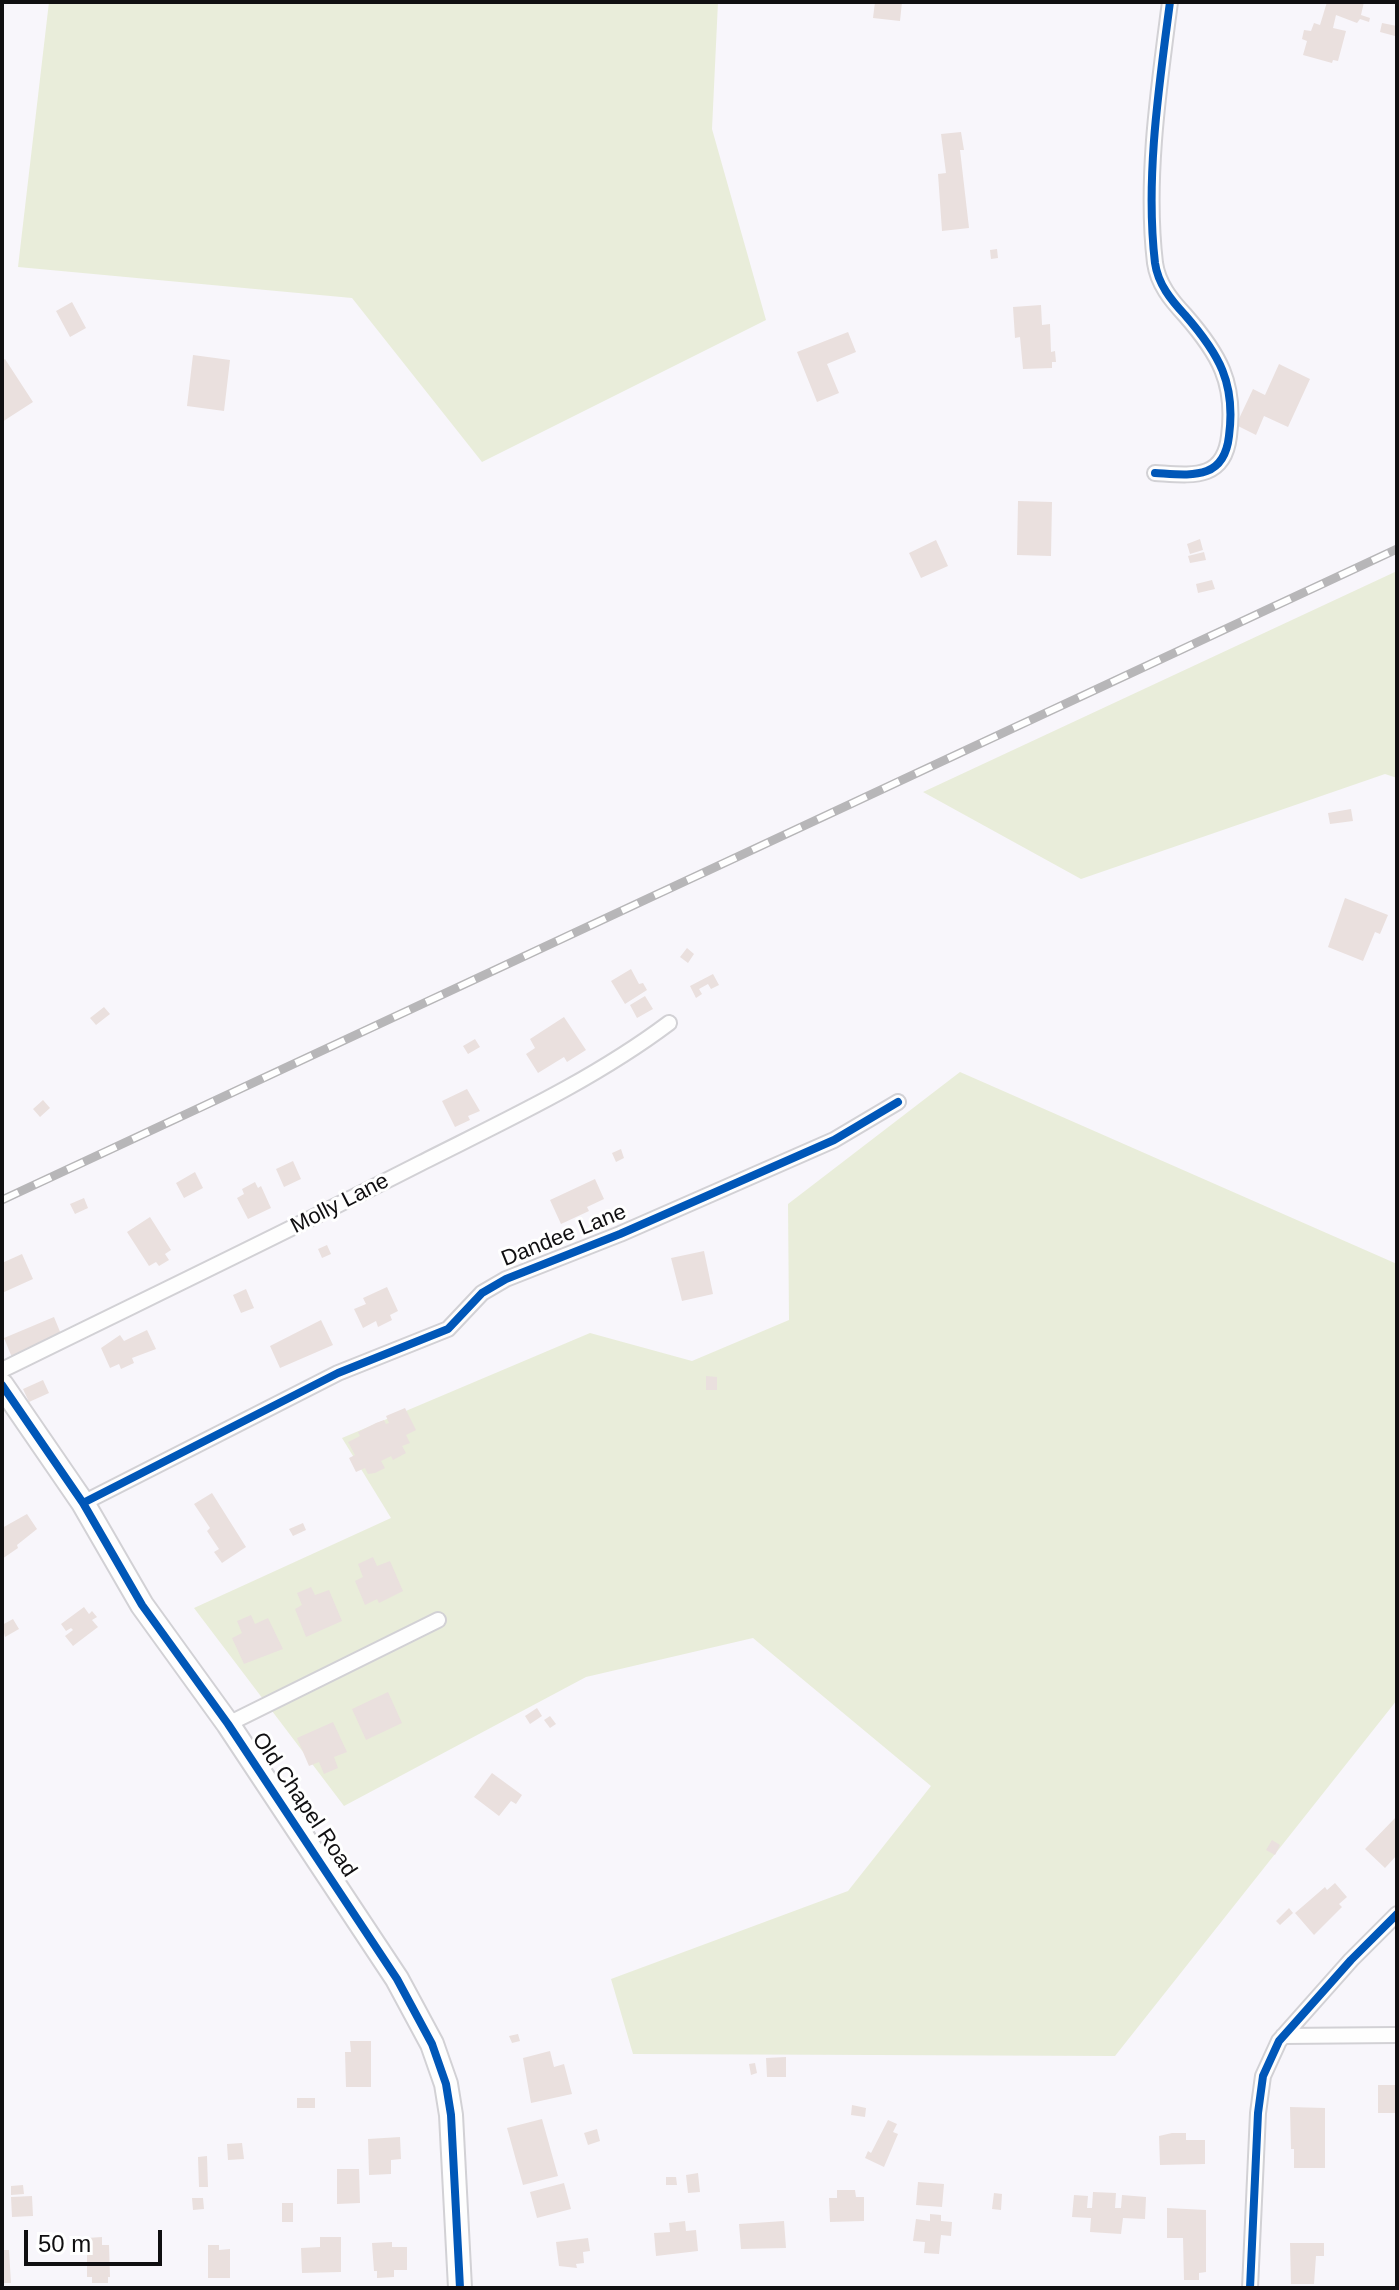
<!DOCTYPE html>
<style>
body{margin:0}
#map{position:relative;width:1399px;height:2290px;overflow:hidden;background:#f8f6fb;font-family:Arial,sans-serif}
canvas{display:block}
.frame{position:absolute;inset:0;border:4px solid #100f11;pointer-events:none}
.scale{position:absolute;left:24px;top:2230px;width:138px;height:36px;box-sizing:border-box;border:4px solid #100f11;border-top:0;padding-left:10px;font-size:24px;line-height:28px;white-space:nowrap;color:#100f11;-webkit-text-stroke:6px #fff;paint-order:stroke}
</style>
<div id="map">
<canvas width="1399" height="2290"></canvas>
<div class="frame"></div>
<div class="scale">50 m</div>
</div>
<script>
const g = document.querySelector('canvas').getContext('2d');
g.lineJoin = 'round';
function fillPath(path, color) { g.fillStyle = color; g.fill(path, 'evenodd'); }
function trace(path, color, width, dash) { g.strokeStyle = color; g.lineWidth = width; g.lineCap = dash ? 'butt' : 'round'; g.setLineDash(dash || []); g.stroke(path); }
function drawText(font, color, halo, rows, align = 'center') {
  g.font = font + ' Arial,sans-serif'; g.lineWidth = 6; g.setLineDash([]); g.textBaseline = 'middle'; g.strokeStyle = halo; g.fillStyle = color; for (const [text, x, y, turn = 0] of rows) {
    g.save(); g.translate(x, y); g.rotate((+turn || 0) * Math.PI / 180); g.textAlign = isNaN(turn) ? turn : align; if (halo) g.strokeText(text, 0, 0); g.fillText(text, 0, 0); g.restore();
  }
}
const green = new Path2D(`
 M 49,2 L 718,2 L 712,129 L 766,320 L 482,462 L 352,298 L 18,267 Z
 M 1397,571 L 1397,778 L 1385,774 L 1081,879 L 923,792 Z
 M 960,1072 L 1397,1264 L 1397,1700 L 1115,2056 L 633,2054 L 611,1979 L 848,1891 L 931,1786 L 753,1638 L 586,1677 L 344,1806 L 194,1608 L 391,1518 L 342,1438 L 590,1333 L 692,1361 L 789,1320 L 788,1204 Z`);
const building = new Path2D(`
 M 875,2 L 902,2 L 900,21 L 873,18 Z
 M 1327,2 L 1364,2 L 1361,15 L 1370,18 L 1369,22 L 1360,19 L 1357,23 L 1336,15 L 1333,28 L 1346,31 L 1338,61 L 1333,60 L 1332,63 L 1303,55 L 1307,41 L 1302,39 L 1304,30 L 1311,31 L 1314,23 L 1320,25 Z
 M 1382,23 L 1397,26 L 1395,36 L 1380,32 Z
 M 961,132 L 964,150 L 960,150 L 969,228 L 942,231 L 938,174 L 946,173 L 941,134 Z
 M 997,249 L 998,258 L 991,259 L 990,250 Z
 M 72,302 L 86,328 L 70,337 L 56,311 Z
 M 1041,305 L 1042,325 L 1050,324 L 1051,352 L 1055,351 L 1056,362 L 1052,362 L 1052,368 L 1023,369 L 1020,337 L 1015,338 L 1013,307 Z
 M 848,332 L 856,352 L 827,364 L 839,393 L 817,402 L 797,352 Z
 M 193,355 L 230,360 L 224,411 L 187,406 Z
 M 5,359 L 33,402 L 2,422 L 2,361 Z
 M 1279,364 L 1310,379 L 1288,427 L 1264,416 L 1256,435 L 1236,425 L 1253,389 L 1265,395 Z
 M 1018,501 L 1052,502 L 1051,556 L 1017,555 Z
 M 1200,539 L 1203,550 L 1190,554 L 1187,544 Z
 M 936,540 L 948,566 L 921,578 L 909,553 Z
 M 1204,552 L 1206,560 L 1190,563 L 1188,556 Z
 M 1212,580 L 1215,589 L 1198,593 L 1196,584 Z
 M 1351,809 L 1353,821 L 1330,824 L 1328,813 Z
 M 1345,898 L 1388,915 L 1380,934 L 1375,932 L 1363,961 L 1328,947 Z
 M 687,948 L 694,954 L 688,963 L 680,957 Z
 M 631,969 L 639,984 L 643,983 L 647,990 L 625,1004 L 611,981 Z
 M 713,974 L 719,985 L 711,989 L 708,984 L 699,989 L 702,994 L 696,998 L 690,986 Z
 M 645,996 L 653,1009 L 637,1018 L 630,1005 Z
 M 104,1007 L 110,1014 L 96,1025 L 90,1018 Z
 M 564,1017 L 586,1050 L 567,1062 L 564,1057 L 538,1073 L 526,1054 L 535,1048 L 530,1039 Z
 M 475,1039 L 480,1047 L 468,1054 L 463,1046 Z
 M 467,1089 L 480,1111 L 468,1116 L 470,1120 L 455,1127 L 442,1101 Z
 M 43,1100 L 50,1108 L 40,1117 L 33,1109 Z
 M 621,1149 L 624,1158 L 616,1162 L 612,1153 Z
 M 293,1161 L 301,1179 L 284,1187 L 276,1169 Z
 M 195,1172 L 203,1188 L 184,1198 L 176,1183 Z
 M 595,1179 L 604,1199 L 587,1207 L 589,1211 L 561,1224 L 550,1200 Z
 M 255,1182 L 258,1188 L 261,1186 L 271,1208 L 248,1219 L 237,1198 L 244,1194 L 242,1189 Z
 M 84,1198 L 88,1208 L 75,1214 L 70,1204 Z
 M 150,1217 L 171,1250 L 165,1254 L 169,1260 L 159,1266 L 156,1262 L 149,1266 L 127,1232 Z
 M 327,1245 L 331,1254 L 322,1258 L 318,1249 Z
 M 704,1251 L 713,1294 L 682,1301 L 671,1258 Z
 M 22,1254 L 33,1279 L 2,1293 L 2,1263 Z
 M 387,1287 L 398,1311 L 390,1315 L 392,1320 L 378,1327 L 376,1321 L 363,1328 L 354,1309 L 366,1304 L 363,1298 Z
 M 246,1289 L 254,1308 L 241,1313 L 233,1295 Z
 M 54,1317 L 63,1339 L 13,1360 L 4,1338 Z
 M 321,1320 L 333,1345 L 280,1368 L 270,1346 Z
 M 147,1330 L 156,1349 L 132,1358 L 134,1363 L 121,1369 L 119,1364 L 110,1368 L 101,1348 L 120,1335 L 124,1341 Z
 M 706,1376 L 717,1377 L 717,1390 L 706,1390 Z
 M 43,1380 L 49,1393 L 29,1402 L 23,1389 Z
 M 405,1408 L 416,1430 L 406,1435 L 410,1443 L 402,1446 L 406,1453 L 393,1460 L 391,1456 L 381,1461 L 385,1468 L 375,1473 L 368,1474 L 365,1468 L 356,1472 L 349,1458 L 355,1455 L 348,1442 L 360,1436 L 358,1432 L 376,1423 L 384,1420 L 386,1424 L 389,1423 L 386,1416 Z
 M 212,1493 L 246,1547 L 222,1563 L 214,1552 L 219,1549 L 207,1531 L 210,1528 L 194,1504 Z
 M 27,1514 L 37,1529 L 17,1545 L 18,1548 L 2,1559 L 2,1528 Z
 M 303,1523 L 306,1530 L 293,1536 L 289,1529 Z
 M 373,1557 L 377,1566 L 390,1561 L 403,1591 L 379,1603 L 377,1599 L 365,1605 L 355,1581 L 363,1577 L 358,1564 Z
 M 311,1587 L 315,1595 L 329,1590 L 342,1621 L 306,1637 L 295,1609 L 302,1605 L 297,1593 Z
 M 84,1607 L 89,1614 L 92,1611 L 97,1617 L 92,1620 L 98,1627 L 73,1646 L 65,1636 L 73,1630 L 71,1628 L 66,1631 L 61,1624 Z
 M 251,1615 L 255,1624 L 268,1618 L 283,1649 L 244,1664 L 232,1638 L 242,1633 L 237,1621 Z
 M 13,1619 L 19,1629 L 5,1637 L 2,1625 Z
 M 388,1692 L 402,1723 L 366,1740 L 352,1709 Z
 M 537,1708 L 542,1716 L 530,1724 L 525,1716 Z
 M 550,1716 L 556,1724 L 550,1728 L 544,1720 Z
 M 333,1722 L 347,1752 L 334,1757 L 338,1768 L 324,1774 L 319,1762 L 309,1766 L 297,1738 Z
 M 492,1773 L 522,1795 L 516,1804 L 511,1801 L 499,1816 L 474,1797 Z
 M 1397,1816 L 1397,1855 L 1385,1868 L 1365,1849 Z
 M 1272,1840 L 1280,1845 L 1275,1855 L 1266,1850 Z
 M 1335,1883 L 1347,1897 L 1339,1904 L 1342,1907 L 1314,1935 L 1295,1913 L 1325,1887 L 1327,1890 Z
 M 1289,1908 L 1293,1913 L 1280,1925 L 1276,1921 Z
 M 518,2034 L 520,2041 L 512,2043 L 509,2036 Z
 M 350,2041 L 371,2041 L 371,2087 L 346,2087 L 345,2052 L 351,2052 Z
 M 550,2051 L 554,2067 L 564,2064 L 572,2094 L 531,2103 L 523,2058 Z
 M 786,2057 L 786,2077 L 767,2077 L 766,2058 Z
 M 755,2063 L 757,2073 L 751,2075 L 749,2064 Z
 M 1378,2085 L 1397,2085 L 1397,2113 L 1378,2113 Z
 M 297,2098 L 315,2098 L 315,2108 L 297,2108 Z
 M 852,2105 L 866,2108 L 865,2117 L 851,2115 Z
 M 1290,2107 L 1325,2108 L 1325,2168 L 1294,2168 L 1294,2149 L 1291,2149 Z
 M 542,2119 L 558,2176 L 523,2185 L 507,2128 Z
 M 888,2120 L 897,2124 L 893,2132 L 898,2134 L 884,2167 L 865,2158 L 868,2151 L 871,2153 Z
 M 597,2129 L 600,2141 L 588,2145 L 584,2133 Z
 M 1172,2133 L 1186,2133 L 1186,2140 L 1205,2140 L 1205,2164 L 1160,2165 L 1159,2136 Z
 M 400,2137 L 401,2159 L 391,2160 L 391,2174 L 369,2175 L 368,2139 Z
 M 242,2143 L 244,2159 L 228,2160 L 227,2144 Z
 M 207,2156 L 208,2187 L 199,2187 L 198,2157 Z
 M 337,2169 L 359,2169 L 360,2203 L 337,2204 Z
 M 698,2173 L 700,2192 L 688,2193 L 686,2175 Z
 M 666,2177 L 676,2177 L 677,2185 L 666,2185 Z
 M 918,2182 L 944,2184 L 942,2207 L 916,2205 Z
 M 564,2183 L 571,2209 L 537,2218 L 530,2192 Z
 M 23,2185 L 24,2194 L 11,2195 L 11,2186 Z
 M 837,2190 L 855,2190 L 856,2197 L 864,2197 L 864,2221 L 830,2222 L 829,2198 L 837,2198 Z
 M 1093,2192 L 1116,2193 L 1115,2208 L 1121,2208 L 1122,2195 L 1146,2197 L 1145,2219 L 1123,2218 L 1121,2234 L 1090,2232 L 1091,2218 L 1072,2217 L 1074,2195 L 1088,2196 L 1087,2208 L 1092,2208 Z
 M 994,2193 L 1002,2194 L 1001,2210 L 992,2209 Z
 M 32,2196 L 33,2216 L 12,2217 L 11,2197 Z
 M 192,2198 L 203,2198 L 204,2209 L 193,2210 Z
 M 282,2203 L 293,2203 L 293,2222 L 282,2222 Z
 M 1167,2208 L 1206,2210 L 1206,2272 L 1199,2273 L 1199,2280 L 1184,2280 L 1183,2238 L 1167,2238 Z
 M 930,2214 L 941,2215 L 941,2221 L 952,2222 L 951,2236 L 941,2235 L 939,2254 L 924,2253 L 925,2242 L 913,2241 L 916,2219 L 930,2221 Z
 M 685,2221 L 686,2231 L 696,2230 L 698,2251 L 656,2256 L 654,2233 L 670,2232 L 669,2223 Z
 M 784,2221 L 786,2248 L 741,2249 L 739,2224 Z
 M 102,2237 L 102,2245 L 109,2245 L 110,2277 L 108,2277 L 108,2283 L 92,2283 L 92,2277 L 87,2277 L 87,2238 Z
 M 320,2237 L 341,2237 L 341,2272 L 302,2273 L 301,2248 L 320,2247 Z
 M 588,2238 L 590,2251 L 583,2252 L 584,2263 L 576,2264 L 577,2268 L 559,2266 L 556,2242 Z
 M 392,2242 L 392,2247 L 407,2247 L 407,2270 L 394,2270 L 394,2277 L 377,2278 L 377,2271 L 374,2271 L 372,2243 Z
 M 1290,2243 L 1324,2243 L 1324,2256 L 1316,2256 L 1314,2284 L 1291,2284 Z
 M 208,2245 L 219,2245 L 219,2250 L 230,2249 L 230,2278 L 208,2278 Z
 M 2,2250 L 9,2250 L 11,2283 L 2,2283 Z`);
const street = new Path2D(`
 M 1155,473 C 1191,475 1224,481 1229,436 C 1236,383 1219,354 1185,315 C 1171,300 1158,284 1155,263 C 1145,179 1159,86 1170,2
 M 2,1370 C 142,1301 282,1234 421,1163 C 506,1120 593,1080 669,1023
 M 83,1503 L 338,1373 L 448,1329 L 482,1293 L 506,1279 L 620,1234 L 834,1140 L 898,1102
 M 228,1724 L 438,1620
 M 1283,2036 L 1397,2035
 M 1250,2288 L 1258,2113 L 1263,2076 L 1279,2041 L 1351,1960 L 1397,1914`);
const secondary = new Path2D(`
 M 2,1385 L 83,1503 L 142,1605 L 228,1724 L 397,1979 L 432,2044 L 446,2084 L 451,2115 L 460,2288`);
const rail = new Path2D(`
 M 2,1200 L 1397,549`);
const cycleway = new Path2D(`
 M 1155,473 C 1191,475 1224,481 1229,436 C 1236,383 1219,354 1185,315 C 1171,300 1158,284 1155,263 C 1145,179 1159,86 1170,2
 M 2,1385 L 83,1503 L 142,1605 L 228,1724 L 397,1979 L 432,2044 L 446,2084 L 451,2115 L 460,2288
 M 83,1503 L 338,1373 L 448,1329 L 482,1293 L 506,1279 L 620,1234 L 834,1140 L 898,1102
 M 1250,2288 L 1258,2113 L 1263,2076 L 1279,2041 L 1351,1960 L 1397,1914`);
const streetNames = [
 ["Molly Lane",340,1204,-27],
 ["Dandee Lane",564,1236,-22],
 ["Old Chapel Road",304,1805,56]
];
fillPath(green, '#e9edda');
fillPath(building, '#eae0de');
trace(street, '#d2d1d5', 18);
trace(secondary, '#d2d1d5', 26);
trace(street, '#fefefe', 14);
trace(secondary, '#fefefe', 22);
trace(rail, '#b7b6b8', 9);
trace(rail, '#fff', 6, [18]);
trace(cycleway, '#0057b8', 8);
drawText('22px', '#100f11', '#fff', streetNames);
</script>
